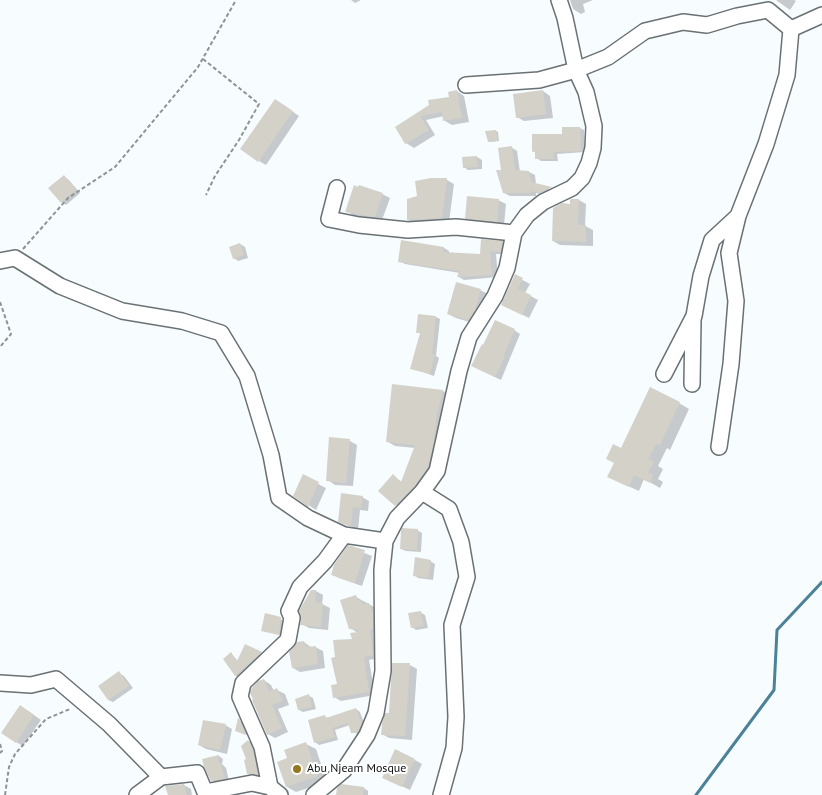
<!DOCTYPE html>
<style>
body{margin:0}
canvas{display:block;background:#f7fcff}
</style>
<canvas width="822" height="795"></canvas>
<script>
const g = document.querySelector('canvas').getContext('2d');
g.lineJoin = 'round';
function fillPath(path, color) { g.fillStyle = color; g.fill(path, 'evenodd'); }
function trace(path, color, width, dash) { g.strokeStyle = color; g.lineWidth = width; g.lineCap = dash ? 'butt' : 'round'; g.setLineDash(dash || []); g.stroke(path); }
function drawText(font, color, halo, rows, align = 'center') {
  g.font = font + ' "PT Sans",sans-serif'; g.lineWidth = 4; g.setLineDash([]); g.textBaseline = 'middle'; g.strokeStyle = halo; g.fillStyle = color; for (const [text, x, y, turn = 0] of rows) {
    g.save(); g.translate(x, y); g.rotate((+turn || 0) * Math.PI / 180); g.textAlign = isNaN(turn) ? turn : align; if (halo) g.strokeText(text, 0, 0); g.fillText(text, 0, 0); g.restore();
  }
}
const shadow = new Path2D(`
 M 351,0 L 361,0 L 355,3 Z
 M 570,0 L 593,0 L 583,4 L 585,12 L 581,14 L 573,9 Z
 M 776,0 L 794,0 L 796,1 L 790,10 Z
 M 457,91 L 464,96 L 469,122 L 452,125 L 445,121 L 444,116 L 426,120 L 435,135 L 414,148 L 406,143 L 396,127 L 451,98 Z
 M 543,91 L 550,96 L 553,118 L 524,121 L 517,117 Z
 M 283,105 L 299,116 L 266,165 L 259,161 Z
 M 580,128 L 584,130 L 585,152 L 557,154 L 558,161 L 541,161 L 537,158 L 536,153 L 533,151 Z
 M 496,131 L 498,132 L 499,141 L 491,142 L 489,141 Z
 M 511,147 L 517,151 L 520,172 L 529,172 L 535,175 L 536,185 L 556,191 L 547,196 L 536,193 L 536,196 L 510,196 L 504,193 L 502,171 Z
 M 477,157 L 482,160 L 482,169 L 468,170 L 464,167 Z
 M 64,177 L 68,179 L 80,193 L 66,205 L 62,202 Z
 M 431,179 L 447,180 L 454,184 L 449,222 L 415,224 L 408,220 L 418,197 Z
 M 382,194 L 390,198 L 382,220 L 353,215 L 346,211 Z
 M 498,200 L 506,204 L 504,225 L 474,222 L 467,218 Z
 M 579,200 L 586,204 L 585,226 L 593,230 L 593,246 L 560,245 L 553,241 L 571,205 Z
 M 502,242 L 508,246 L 506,254 L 496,254 L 498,277 L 464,280 L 459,277 L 460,273 L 405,264 L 399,261 L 444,248 L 449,251 L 449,254 L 481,256 Z
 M 240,244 L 245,247 L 248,258 L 238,261 L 234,258 Z
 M 515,276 L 530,284 L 525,293 L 538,300 L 529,318 L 509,308 Z
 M 480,290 L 488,294 L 476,324 L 456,318 L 448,314 Z
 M 436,317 L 440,319 L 436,356 L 439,358 L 434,376 L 411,368 L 421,334 L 417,332 Z
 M 514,330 L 520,334 L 501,380 L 478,369 Z
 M 393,385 L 443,391 L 450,395 L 435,471 L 403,510 L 380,491 L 393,476 L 402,482 L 415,448 L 395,446 L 388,442 Z
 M 679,403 L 689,409 L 670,450 L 667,448 L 658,466 L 663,469 L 658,479 L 663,482 L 660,488 L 644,479 L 639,491 L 619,482 L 622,450 Z
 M 330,439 L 350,441 L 357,445 L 353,486 L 335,485 L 328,480 Z
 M 303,476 L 326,488 L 316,510 L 294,496 Z
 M 362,497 L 369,501 L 368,511 L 360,510 L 358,530 L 339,521 Z
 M 417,530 L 422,533 L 421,552 L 406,551 L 401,549 Z
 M 349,547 L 372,556 L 362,586 L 339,578 L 332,574 Z
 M 430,561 L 435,564 L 433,580 L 418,578 L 414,575 Z
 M 316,591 L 323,595 L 322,604 L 330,608 L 328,630 L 309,628 L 302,624 Z
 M 356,597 L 376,608 L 379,658 L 369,660 L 375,695 L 341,701 L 334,697 L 338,685 L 336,658 L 354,640 L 358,633 L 350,628 Z
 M 420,612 L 425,615 L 428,628 L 416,630 L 412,627 Z
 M 266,615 L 286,621 L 284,636 L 262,630 Z
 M 304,642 L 312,648 L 315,647 L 323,651 L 325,668 L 300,672 L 293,668 Z
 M 246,646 L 265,656 L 241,678 L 236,676 L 224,659 L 231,654 L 238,661 Z
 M 410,665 L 417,669 L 412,740 L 389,738 L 382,734 Z
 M 119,673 L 124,676 L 133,688 L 113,702 L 108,700 Z
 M 264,680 L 271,685 L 274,691 L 277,690 L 285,694 L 289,705 L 278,709 L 288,732 L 275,738 L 268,734 Z
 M 309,696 L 313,698 L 316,709 L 303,712 L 299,710 Z
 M 356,709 L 360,712 L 365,726 L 361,735 L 352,732 L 350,725 L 335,730 L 338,740 L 319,745 L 315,742 L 325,717 L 328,718 Z
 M 27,710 L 41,720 L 23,746 L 16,742 Z
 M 238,720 L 244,722 L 250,736 L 241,733 Z
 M 225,725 L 232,729 L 227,754 L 206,749 L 199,745 Z
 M 249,741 L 253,744 L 257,753 L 262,777 L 253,776 L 249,773 L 248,760 L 243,746 Z
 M 306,744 L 316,749 L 327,782 L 296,792 L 287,787 L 288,759 Z
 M 219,756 L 223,759 L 222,764 L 226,768 L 229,781 L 216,783 L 212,780 L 203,760 Z
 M 415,760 L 422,764 L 410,790 L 391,781 Z
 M 184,785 L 191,789 L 192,795 L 169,795 Z
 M 342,786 L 364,788 L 368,791 L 368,795 L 337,795 Z`);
const stream = new Path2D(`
 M 696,795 L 774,690 L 777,630 L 822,582`);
const building = new Path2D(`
 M 457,90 L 462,118 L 443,121 L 442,112 L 420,116 L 429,130 L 405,144 L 395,127 L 429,105 L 428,100 L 449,97 L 448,92 Z
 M 543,90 L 546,114 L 516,118 L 513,94 Z
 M 275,99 L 293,111 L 258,162 L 240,149 Z
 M 562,127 L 580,127 L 581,151 L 553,152 L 554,159 L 535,159 L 535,151 L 532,152 L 532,134 L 562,134 Z
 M 496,130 L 498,141 L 488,142 L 485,131 Z
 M 512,146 L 515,170 L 529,171 L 531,182 L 552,187 L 540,193 L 531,191 L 531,193 L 503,193 L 496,170 L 501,170 L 498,148 Z
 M 477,156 L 478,167 L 463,168 L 462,157 Z
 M 64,175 L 76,190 L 61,203 L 48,188 Z
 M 431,178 L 447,178 L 442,218 L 407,220 L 407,199 L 417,196 L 415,181 Z
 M 354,185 L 358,187 L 359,185 L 383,193 L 375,217 L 345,212 Z
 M 467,196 L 499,199 L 497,222 L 465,219 Z
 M 571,199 L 579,199 L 578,225 L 586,225 L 586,242 L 552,241 L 553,208 L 562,203 L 570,204 L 570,200 Z
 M 481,239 L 503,241 L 501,252 L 490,251 L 492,275 L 457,277 L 459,271 L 398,262 L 401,240 L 444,247 L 443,252 L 480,254 Z
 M 240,243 L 244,255 L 233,259 L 229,247 Z
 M 515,274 L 523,278 L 518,289 L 531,295 L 522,315 L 501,305 Z
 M 456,282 L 481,289 L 475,310 L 468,320 L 447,314 Z
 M 418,314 L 436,316 L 432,354 L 435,354 L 430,374 L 410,369 L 420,333 L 416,333 Z
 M 495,320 L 515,329 L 504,355 L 505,356 L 495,377 L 471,366 L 482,344 L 483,345 Z
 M 392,384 L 443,390 L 436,418 L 434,443 L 428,467 L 415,486 L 395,506 L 378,491 L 393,474 L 401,482 L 415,445 L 386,442 Z
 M 650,387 L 680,402 L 660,445 L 656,444 L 648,459 L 654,462 L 648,472 L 653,475 L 650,483 L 634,475 L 629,487 L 607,477 L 614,463 L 606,459 L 613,444 L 621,448 Z
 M 329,437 L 350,439 L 346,483 L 326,481 Z
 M 303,474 L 319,482 L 308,507 L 293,496 Z
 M 341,493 L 363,496 L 361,508 L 353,507 L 351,527 L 338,522 Z
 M 402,528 L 418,529 L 417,550 L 400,549 L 401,531 Z
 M 348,545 L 365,550 L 355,583 L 331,575 L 334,565 Z
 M 415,557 L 431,560 L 428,578 L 413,576 Z
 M 311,590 L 316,590 L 315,602 L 323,603 L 321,627 L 300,625 L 301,619 L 299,611 Z
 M 356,595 L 358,601 L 361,600 L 363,605 L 369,603 L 373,614 L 373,629 L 370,630 L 373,655 L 364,657 L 369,692 L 333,698 L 331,685 L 337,684 L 331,658 L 335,657 L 333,640 L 352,639 L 350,633 L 358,632 L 358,630 L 349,629 L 340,600 Z
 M 421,611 L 424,626 L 411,628 L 408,613 Z
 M 265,613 L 281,617 L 279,635 L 261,631 Z
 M 304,641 L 306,647 L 316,646 L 318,664 L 292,668 L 289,652 L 297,642 Z
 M 245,644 L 262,652 L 235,676 L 223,659 L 231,652 L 237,661 Z
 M 392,663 L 410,663 L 405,736 L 381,735 L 382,724 L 385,713 L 389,713 Z
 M 119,671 L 129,686 L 108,700 L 98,686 Z
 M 264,679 L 269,692 L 277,688 L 283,701 L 272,705 L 282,728 L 267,735 L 252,700 L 253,699 L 250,693 L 252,688 L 258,681 Z
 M 309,694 L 312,707 L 298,710 L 295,699 Z
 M 20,705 L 34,715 L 16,743 L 1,733 Z
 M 356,708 L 362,724 L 357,733 L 351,733 L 348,723 L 332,728 L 335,737 L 314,743 L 308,720 L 325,715 L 326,718 Z
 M 238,718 L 239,718 L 246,735 L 235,731 Z
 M 203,720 L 226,724 L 220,750 L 198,745 Z
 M 248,740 L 253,750 L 258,775 L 247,774 L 244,760 L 246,759 L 241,746 Z
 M 306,742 L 318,776 L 286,787 L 277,762 L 287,758 L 284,750 Z
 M 395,749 L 415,759 L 402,787 L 382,778 Z
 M 219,755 L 218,761 L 221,764 L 225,779 L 211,781 L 204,767 L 202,759 Z
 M 184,784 L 187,795 L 168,795 L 165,786 Z
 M 341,784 L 364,787 L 363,795 L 336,795 L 337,788 Z`);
const path = new Path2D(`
 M 203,59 L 259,104 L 239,140 L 215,176 L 206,195
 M 23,249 L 68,198 L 115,167 L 198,67 L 236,0
 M 0,302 L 11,334 L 0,347
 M 0,744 L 2,751 L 0,753
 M 5,795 L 9,767 L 15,754 L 46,719 L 70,709`);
const minor = new Path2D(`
 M 791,29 L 822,15
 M 466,85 L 539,80 L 576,70 L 608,57 L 645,31 L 683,22 L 707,25 L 737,16 L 768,10 L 791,29 L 787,75 L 766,144 L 738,216 L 712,240 L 701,276 L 694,316 L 664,374
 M 337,188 L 329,219 L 359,225 L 408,230 L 456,227 L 514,233
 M 0,261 L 15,258 L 60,286 L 122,311 L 182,321 L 221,333 L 247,376 L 271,455 L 279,498 L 308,518 L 344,535 L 385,541
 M 692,384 L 693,320
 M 719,447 L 731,364 L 736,301 L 729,253 L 738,216
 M 422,492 L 449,509 L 461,542 L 467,577 L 452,625 L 456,717 L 454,748 L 441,795
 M 0,683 L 31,685 L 56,679 L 109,724 L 161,777 L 197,773 L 205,792 L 252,783 L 270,787 L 280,795
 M 270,787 L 262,747 L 240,697 L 243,683 L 288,640 L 292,618 L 289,611 L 300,587 L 325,561 L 344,535
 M 137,795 L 161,777
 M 314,795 L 344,770 L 367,735 L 376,713 L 383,671 L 382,570 L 385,541 L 397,518 L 422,492 L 437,471 L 459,371 L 469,337 L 495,296 L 507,268 L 514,233 L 527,215 L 543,202 L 572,188 L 582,178 L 589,163 L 593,148 L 594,126 L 586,92 L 576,70 L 565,18 L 559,0`);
const markers = [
 [297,769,5,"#94781f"]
];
const poiNames = [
 ["Abu Njeam Mosque",307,769]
];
fillPath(shadow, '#0003');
trace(stream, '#4c8298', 3);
fillPath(building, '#d4d1c9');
trace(minor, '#697174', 18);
trace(path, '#8f9395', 2, [4, 2.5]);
trace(minor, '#fff', 15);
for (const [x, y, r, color] of markers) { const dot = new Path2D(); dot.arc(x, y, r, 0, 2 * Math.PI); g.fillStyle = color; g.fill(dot); trace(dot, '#fff', 2); }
drawText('12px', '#0c0f10', '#fff', poiNames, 'left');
</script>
